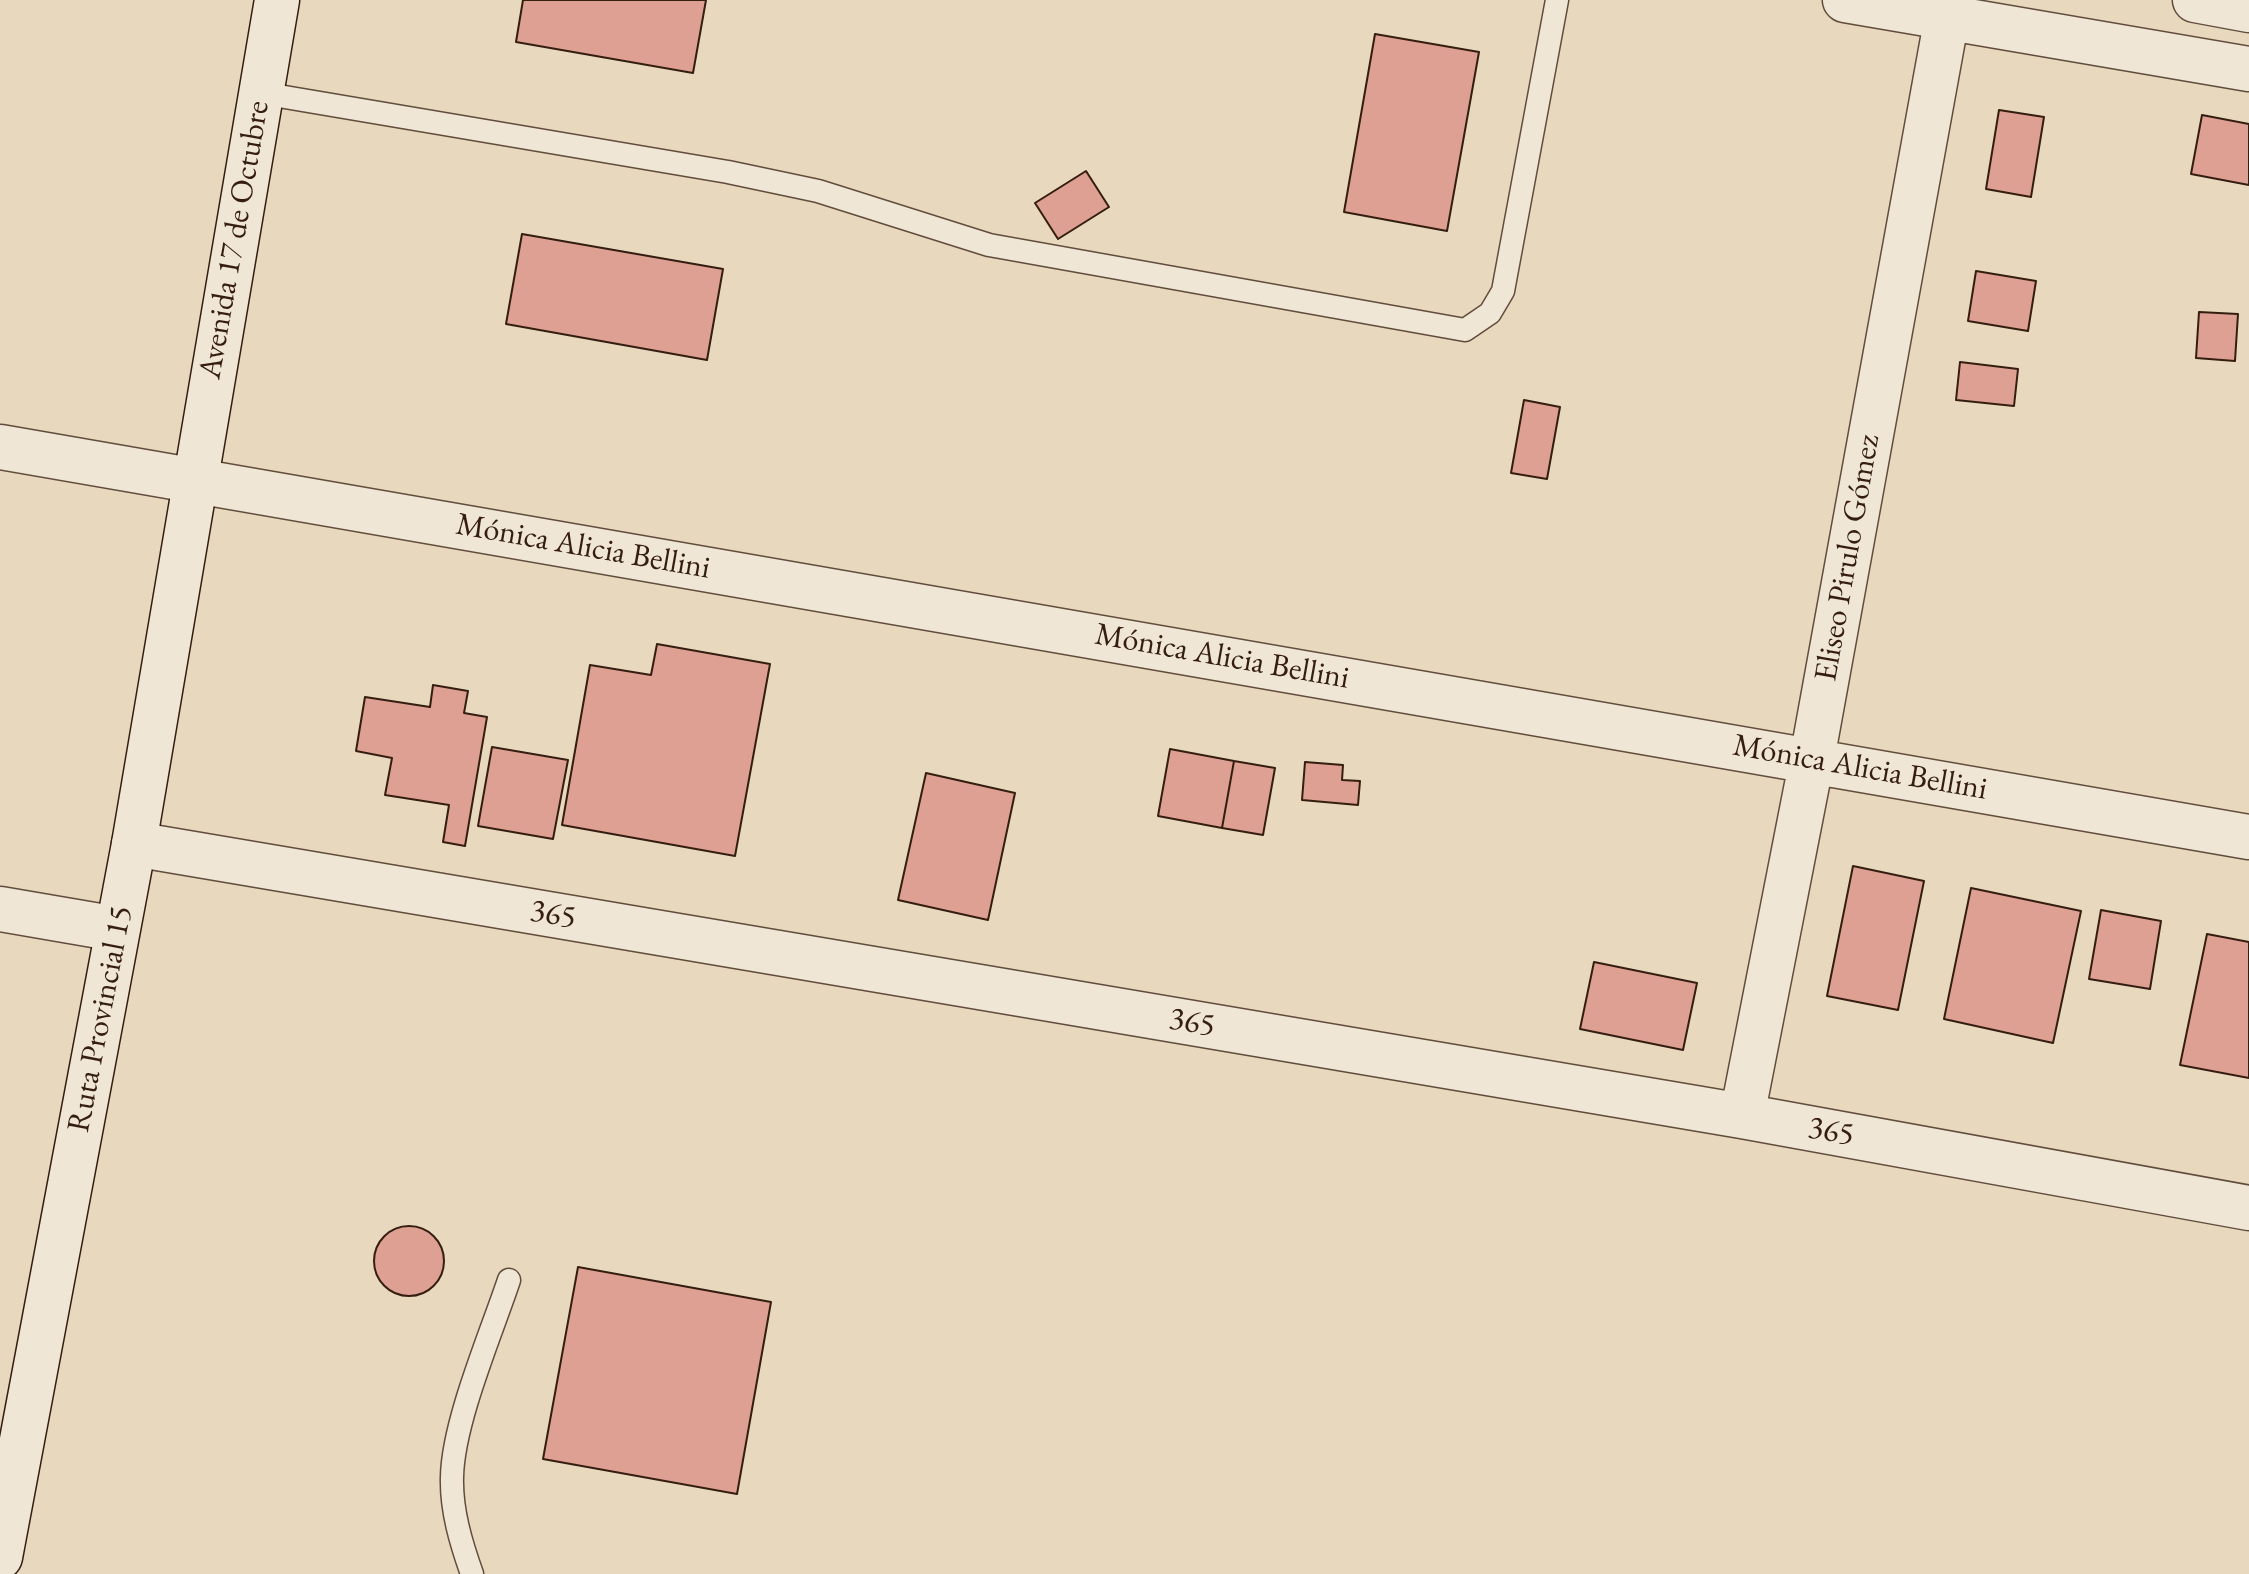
<!DOCTYPE html>
<meta charset="utf-8">
<style>
body{margin:0}
canvas{display:block;background:#e7d8be}
</style>
<canvas width="2249" height="1574"></canvas>
<script>
const g = document.querySelector('canvas').getContext('2d');
g.lineJoin = 'round';
function fillPath(path, color) { g.fillStyle = color; g.fill(path, 'evenodd'); }
function trace(path, color, width, dash) { g.strokeStyle = color; g.lineWidth = width; g.lineCap = dash ? 'butt' : 'round'; g.setLineDash(dash || []); g.stroke(path); }
function drawText(font, color, halo, rows, align = 'center') {
  g.font = font + ' "EB Garamond",serif'; g.lineWidth = 8; g.setLineDash([]); g.textBaseline = 'middle'; g.strokeStyle = halo; g.fillStyle = color; for (const [text, x, y, turn = 0] of rows) {
    g.save(); g.translate(x, y); g.rotate((+turn || 0) * Math.PI / 180); g.textAlign = isNaN(turn) ? turn : align; if (halo) g.strokeText(text, 0, 0); g.fillText(text, 0, 0); g.restore();
  }
}
const building = new Path2D(`
 M 523,0 L 706,0 L 693,73 L 516,42 Z
 M 1375,34 L 1479,52 L 1447,231 L 1344,212 Z
 M 1999,110 L 2044,117 L 2031,197 L 1986,189 Z
 M 2202,115 L 2249,124 L 2249,185 L 2191,174 Z
 M 1086,171 L 1109,207 L 1058,239 L 1035,203 Z
 M 522,234 L 723,269 L 707,360 L 506,324 Z
 M 1976,271 L 2036,281 L 2028,331 L 1968,321 Z
 M 2199,312 L 2238,314 L 2235,361 L 2196,358 Z
 M 1960,362 L 2018,369 L 2014,406 L 1956,400 Z
 M 1524,400 L 1560,407 L 1547,479 L 1511,473 Z
 M 657,644 L 770,664 L 735,856 L 562,825 L 590,665 L 651,675 Z
 M 433,685 L 468,691 L 464,713 L 487,717 L 465,846 L 443,842 L 449,805 L 385,795 L 392,758 L 356,751 L 365,697 L 430,707 Z
 M 492,747 L 568,760 L 553,839 L 478,826 Z
 M 1170,749 L 1234,761 L 1222,828 L 1158,816 Z
 M 1234,761 L 1275,768 L 1263,835 L 1222,828 Z
 M 1305,762 L 1343,765 L 1342,780 L 1360,781 L 1358,805 L 1302,800 Z
 M 926,773 L 1015,793 L 988,920 L 898,900 Z
 M 1853,866 L 1924,881 L 1898,1010 L 1827,996 Z
 M 1971,888 L 2081,911 L 2053,1043 L 1944,1019 Z
 M 2101,910 L 2161,921 L 2150,989 L 2089,979 Z
 M 2207,934 L 2249,942 L 2249,1078 L 2180,1065 Z
 M 1594,962 L 1697,983 L 1683,1050 L 1580,1029 Z
 M374 1261a35 35 0 1 1 70 0a35 35 0 1 1-70 0Z
 M 578,1267 L 771,1302 L 737,1494 L 543,1459 Z`);
const service = new Path2D(`
 M 261,93 L 728,172 L 818,191 L 989,245 L 1465,330 L 1490,313 L 1503,291 L 1557,0
 M 472,1574 C 461,1543 451,1510 452,1477 C 453,1422 491,1334 509,1280`);
const minor = new Path2D(`
 M 1845,0 L 2249,69
 M 2195,0 L 2249,10
 M 0,447 L 2249,837
 M 134,844 L 1742,1116 L 2249,1208
 M 0,909 L 117,929
 M 1742,1116 L 1812,759 L 1947,17 L 1945,0`);
const secondary = new Path2D(`
 M 0,1557 L 134,844 L 277,0`);
const streetNames = [
 ["Avenida 17 de Octubre",235,240,-80],
 ["Mónica Alicia Bellini",583,547,10],
 ["Eliseo Pirulo Gómez",1848,558,-80],
 ["Mónica Alicia Bellini",1222,657,10],
 ["Mónica Alicia Bellini",1860,768,10],
 ["365",553,915,10],
 ["Ruta Provincial 15",101,1019,-79],
 ["365",1192,1023,10],
 ["365",1831,1132,10]
];
fillPath(building, '#dda092');
trace(building, '#351e10', 2);
trace(service, '#624c3c', 25);
trace(minor, '#624c3c', 47);
trace(secondary, '#351e10', 47);
trace(service, '#efe6d5', 22);
trace(minor, '#efe6d5', 44);
trace(secondary, '#efe6d5', 44);
drawText('32px', '#351e10', '#efe6d5', streetNames);
</script>
